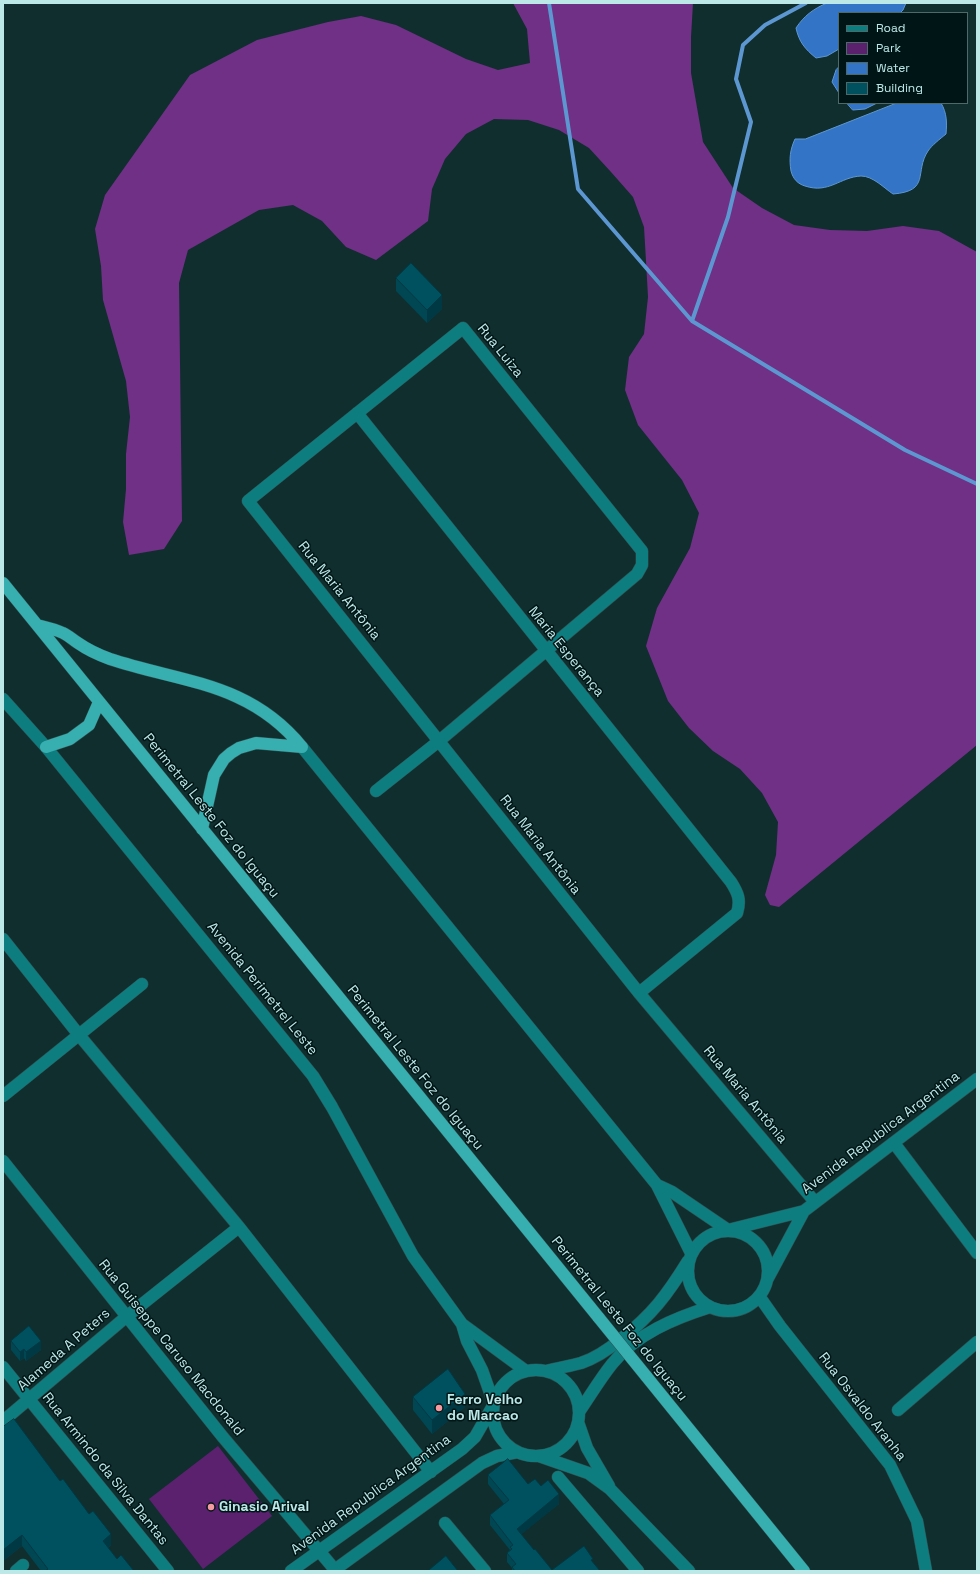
<!DOCTYPE html>
<meta charset="utf-8">
<style>
body{margin:0}
#map{position:relative;width:980px;height:1574px;overflow:hidden;background:#102e2e;font-family:"Space Grotesk",sans-serif}
canvas{display:block}
.frame{position:absolute;inset:0;border:4px solid #bde8e8;pointer-events:none}
.legend{position:absolute;left:838px;top:12px;width:130px;height:92px;box-sizing:border-box;background:#001616;border:1px solid #4c6a6a;margin:0;padding:5px 7px;list-style:none;font-size:12px;color:#bde8e8}
.legend li{display:flex;align-items:center;gap:8px;height:20px}
.legend b{width:20px;border:1px solid #4c6a6a}
</style>
<div id="map">
<canvas width="980" height="1574"></canvas>
<div class="frame"></div>
<ul class="legend">
<li><b style="height:5px;background:#0e7d7f"></b>Road</li>
<li><b style="height:11px;background:#5b216f"></b>Park</li>
<li><b style="height:11px;background:#3474c7"></b>Water</li>
<li><b style="height:11px;background:#005160"></b>Building</li>
</ul>
</div>
<script>
const g = document.querySelector('canvas').getContext('2d');
g.lineJoin = 'round';
function fillPath(path, color) { g.fillStyle = color; g.fill(path, 'evenodd'); }
function trace(path, color, width, dash) { g.strokeStyle = color; g.lineWidth = width; g.lineCap = dash ? 'butt' : 'round'; g.setLineDash(dash || []); g.stroke(path); }
function drawText(font, color, halo, rows, align = 'center') {
  g.font = font + ' "Space Grotesk",sans-serif'; g.lineWidth = 3; g.setLineDash([]); g.textBaseline = 'middle'; g.strokeStyle = halo; g.fillStyle = color; for (const [text, x, y, turn = 0] of rows) {
    g.save(); g.translate(x, y); g.rotate((+turn || 0) * Math.PI / 180); g.textAlign = isNaN(turn) ? turn : align; if (halo) g.strokeText(text, 0, 0); g.fillText(text, 0, 0); g.restore();
  }
}
const green = new Path2D(`
 M 218,1446 L 272,1516 L 203,1569 L 149,1499 Z`);
const forest = new Path2D(`
 M 513,3 L 693,3 L 691,37 L 691,73 L 703,142 L 733,188 L 762,208 L 794,225 L 830,230 L 867,231 L 903,226 L 939,231 L 977,252 L 977,745 L 779,907 L 770,905 L 765,895 L 776,855 L 778,822 L 762,793 L 740,769 L 713,751 L 689,728 L 668,701 L 646,646 L 657,608 L 690,548 L 699,513 L 682,480 L 638,425 L 625,390 L 629,357 L 644,334 L 648,297 L 646,261 L 644,227 L 633,197 L 611,172 L 589,148 L 559,130 L 528,120 L 494,119 L 466,134 L 445,159 L 432,189 L 428,221 L 376,260 L 346,247 L 322,221 L 293,205 L 259,210 L 188,250 L 179,283 L 182,521 L 164,549 L 129,555 L 123,522 L 126,489 L 126,454 L 130,417 L 126,381 L 103,300 L 101,266 L 95,229 L 105,195 L 190,75 L 257,40 L 328,22 L 361,16 L 396,25 L 466,59 L 498,70 L 530,63 L 527,29 Z`);
const water = new Path2D(`
 M 827,3 L 906,3 L 903,10 L 900,13 L 839,13 L 839,49 L 827,56 L 816,58 C 805,49 799,42 796,28 C 804,16 813,9 827,3 Z
 M 839,67 L 839,93 L 832,82 L 836,70 Z
 M 847,103 L 877,103 L 865,109 L 853,110 Z
 M 897,103 L 941,103 C 947,113 947,123 946,134 C 940,139 932,145 928,151 C 914,172 931,191 893,194 C 884,188 873,176 861,176 C 840,177 829,194 805,186 C 798,184 793,179 791,171 C 789,159 790,150 795,139 L 805,139 Z`);
const stream = new Path2D(`
 M 549,3 L 578,189 L 692,321 L 905,450 L 977,484
 M 692,321 L 728,217 L 751,122 L 736,79 L 743,45 L 765,25 L 806,3`);
const minor = new Path2D(`
 M 357,413 L 731,882 C 738,893 741,900 737,913 L 639,993
 M 3,699 L 46,747 L 313,1076 L 332,1107 L 413,1256 L 462,1324 L 467,1341 L 482,1370 L 494,1404 L 475,1437 L 462,1449 L 291,1571
 M 302,747 L 657,1185 L 691,1253
 M 376,791 L 439,741 L 637,574 L 642,565 L 642,551 L 463,328 L 248,501 L 639,993 L 815,1202
 M 3,939 L 79,1035 L 239,1227 L 431,1472
 M 3,1096 L 142,984
 M 894,1143 L 977,1253
 M 3,1161 L 222,1436 L 336,1571
 M 657,1185 L 672,1192 L 728,1230 L 804,1211
 M688 1271a40 40 0 1 1 80 0a40 40 0 1 1-80 0Z
 M 767,1280 L 804,1211 L 977,1079
 M 759,1296 L 780,1326 L 890,1465 L 917,1521 L 926,1571
 M 462,1324 L 526,1371
 M 3,1367 L 168,1571
 M493 1413a43 43 0 1 1 86 0a43 43 0 1 1-86 0Z
 M 546,1371 C 557,1368 570,1366 581,1363 C 596,1358 609,1349 621,1339 C 652,1315 667,1295 688,1261
 M 898,1410 L 977,1342
 M 579,1412 C 590,1396 600,1379 612,1364 C 636,1334 675,1318 710,1307
 M 3,1421 L 126,1317 L 239,1227
 M 578,1422 L 587,1448 L 609,1486
 M 539,1456 L 588,1473 L 610,1489 L 689,1571
 M 558,1477 L 638,1571
 M 445,1523 L 485,1571
 M 16,1571 L 23,1565
 M 333,1571 L 482,1463 L 497,1456 L 518,1452`);
const highway = new Path2D(`
 M 3,583 L 599,1318
 M 37,625 C 45,627 55,629 63,633 C 68,635 73,640 78,643 C 88,650 99,655 110,659 C 183,683 249,682 302,747
 M 46,747 L 70,739 L 89,725 L 99,702
 M 202,829 L 214,775 L 224,759 L 231,753 L 239,748 L 256,743 L 302,747
 M 646,1376 L 804,1571`);
const highwayBridge = new Path2D(`
 M 599,1318 L 646,1376`);
const wall = new Path2D(`
 M 396,278 L 442,309 L 427,323 L 396,291 Z
 M 11,1341 L 41,1350 L 26,1361 L 24,1358 L 20,1361 L 11,1350 Z
 M 413,1397 L 465,1407 L 432,1434 L 413,1410 Z
 M 488,1475 L 528,1484 L 541,1486 L 559,1504 L 521,1534 L 534,1550 L 552,1570 L 593,1563 L 600,1571 L 512,1571 L 512,1568 L 507,1562 L 507,1553 L 510,1550 L 490,1525 L 490,1515 L 504,1504 L 488,1484 Z
 M 60,1481 L 111,1545 L 108,1548 L 117,1559 L 134,1571 L 41,1571 L 22,1546 L 3,1561 Z`);
const shadedWall = new Path2D(`
 M 442,295 L 442,309 L 427,323 L 427,310 Z
 M 41,1341 L 41,1350 L 26,1361 L 26,1352 Z
 M 24,1349 L 24,1358 L 20,1361 L 20,1352 Z
 M 465,1394 L 465,1407 L 432,1434 L 432,1420 Z
 M 559,1494 L 559,1504 L 517,1538 L 517,1529 Z
 M 111,1534 L 111,1545 L 103,1552 L 103,1541 Z
 M 22,1535 L 22,1546 L 3,1561 L 3,1550 Z`);
const building = new Path2D(`
 M 411,263 L 442,295 L 427,310 L 396,278 Z
 M 29,1326 L 41,1341 L 26,1352 L 24,1349 L 20,1352 L 11,1341 Z
 M 448,1369 L 465,1394 L 432,1420 L 413,1397 Z
 M 14,1419 L 60,1481 L 63,1479 L 89,1514 L 93,1511 L 111,1534 L 103,1541 L 117,1559 L 121,1555 L 134,1571 L 45,1571 L 48,1569 L 22,1535 L 3,1550 L 3,1427 Z
 M 508,1459 L 528,1484 L 535,1479 L 541,1486 L 548,1480 L 559,1494 L 517,1529 L 534,1550 L 535,1549 L 552,1570 L 584,1546 L 593,1559 L 591,1560 L 600,1571 L 515,1571 L 512,1567 L 516,1564 L 507,1553 L 512,1549 L 510,1547 L 513,1545 L 490,1515 L 509,1500 L 488,1475 Z
 M 446,1556 L 458,1571 L 428,1571 Z`);
const markers = [
 [439,1408,4,"#f49aa0"],
 [211,1507,4,"#f49aa0"]
];
const streetNames = [
 ["Rua Luiza",500,351,51],
 ["Rua Maria Antônia",339,591,51],
 ["Maria Esperança",566,652,51],
 ["Perimetral Leste Foz do Iguaçu",211,816,51],
 ["Rua Maria Antônia",540,845,52],
 ["Avenida Perimetrel Leste",262,989,51],
 ["Perimetral Leste Foz do Iguaçu",415,1068,51],
 ["Rua Maria Antônia",745,1095,50],
 ["Avenida Republica Argentina",881,1133,-37],
 ["Perimetral Leste Foz do Iguaçu",619,1319,51],
 ["Rua Guiseppe Caruso Macdonald",171,1348,51],
 ["Alameda A Peters",64,1350,-41],
 ["Rua Osvaldo Aranha",862,1407,52],
 ["Rua Armindo da Silva Dantas",105,1469,51],
 ["Avenida Republica Argentina",371,1495,-36]
];
const poiNames = [
 ["Ferro Velho",447,1400],
 ["do Marcao",447,1416],
 ["Ginasio Arival",219,1507]
];
fillPath(green, '#5b216f');
fillPath(forest, '#6f3085');
fillPath(water, '#3474c7');
trace(water, '#5d97d1', 1);
trace(stream, '#5d97d1', 4);
trace(minor, '#314d4d', 13);
trace(highway, '#314d4d', 13);
trace(minor, '#0e7d7f', 12);
trace(highway, '#37afb0', 12);
trace(highwayBridge, '#314d4d', 13, []);
trace(highwayBridge, '#37afb0', 12);
fillPath(wall, '#004653');
fillPath(shadedWall, '#003943');
fillPath(building, '#005160');
trace(building, '#003943', 1);
for (const [x, y, r, color] of markers) { const dot = new Path2D(); dot.arc(x, y, r, 0, 2 * Math.PI); g.fillStyle = color; g.fill(dot); trace(dot, '#001616', 1.5); }
drawText('14px', '#bde8e8', '#001616', streetNames);
drawText('bold 14px', '#bde8e8', '#001616', poiNames, 'left');
</script>
